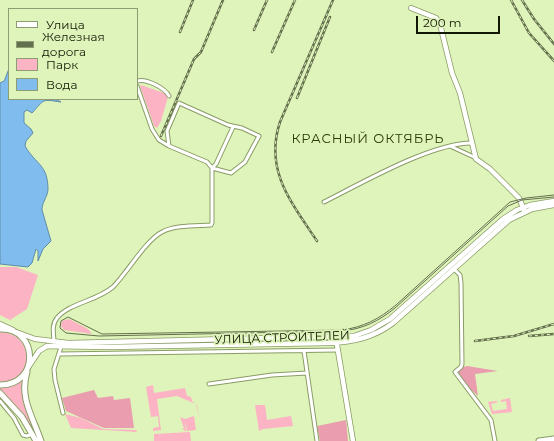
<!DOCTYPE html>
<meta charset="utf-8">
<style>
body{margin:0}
#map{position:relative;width:554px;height:441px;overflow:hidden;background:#dff4ba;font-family:Montserrat,sans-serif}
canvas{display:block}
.legend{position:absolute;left:8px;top:8px;width:130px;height:92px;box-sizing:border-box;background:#dff4ba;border:1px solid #8d9c71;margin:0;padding:5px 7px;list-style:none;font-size:12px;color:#111703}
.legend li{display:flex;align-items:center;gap:8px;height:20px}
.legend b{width:20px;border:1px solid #8d9c71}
.scale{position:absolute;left:416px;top:16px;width:84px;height:18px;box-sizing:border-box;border:2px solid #111703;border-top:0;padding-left:5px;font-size:12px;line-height:14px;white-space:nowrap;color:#111703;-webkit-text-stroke:3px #dff4ba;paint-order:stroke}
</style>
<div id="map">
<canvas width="554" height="441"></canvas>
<ul class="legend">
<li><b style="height:5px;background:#fff"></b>Улица</li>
<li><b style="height:5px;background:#64704d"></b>Железная дорога</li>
<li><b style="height:11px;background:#fcb3c4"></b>Парк</li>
<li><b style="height:11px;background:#80bdee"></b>Вода</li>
</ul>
<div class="scale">200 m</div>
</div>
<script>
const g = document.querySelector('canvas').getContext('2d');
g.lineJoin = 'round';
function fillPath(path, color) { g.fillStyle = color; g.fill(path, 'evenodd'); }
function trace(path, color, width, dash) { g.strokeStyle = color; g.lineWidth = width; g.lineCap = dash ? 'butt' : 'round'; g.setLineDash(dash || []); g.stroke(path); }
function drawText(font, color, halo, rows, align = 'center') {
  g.font = font + ' Montserrat,sans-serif'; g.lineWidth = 3.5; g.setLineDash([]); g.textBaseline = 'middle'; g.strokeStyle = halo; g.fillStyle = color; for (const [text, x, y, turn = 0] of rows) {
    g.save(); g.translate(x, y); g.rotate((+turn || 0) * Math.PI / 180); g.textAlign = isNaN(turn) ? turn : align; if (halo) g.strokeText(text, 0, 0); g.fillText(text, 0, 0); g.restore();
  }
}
const green = new Path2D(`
 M 141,85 L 164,93 L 168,97 L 161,121 L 157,128 L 154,126 L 140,86 Z
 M 0,267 L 16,267 L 38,275 L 27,309 L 10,320 L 0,315 Z
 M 69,319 L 88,329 L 92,334 L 64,330 L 61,326 L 62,321 Z
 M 0,332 C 36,333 35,383 0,382 Z
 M 23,380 L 23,402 L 39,441 L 22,412 L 0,390 L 0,388 L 14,386 Z
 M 153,385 L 154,393 L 185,388 L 187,396 L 191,397 L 192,401 L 197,405 L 199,417 L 196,404 L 177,396 L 157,399 L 161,430 L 153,431 L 153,428 L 159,427 L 158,416 L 151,417 L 146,387 Z
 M 510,398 L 512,412 L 492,414 L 488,402 L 497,401 L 498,402 L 491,404 L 493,411 L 507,409 L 506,401 L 501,402 L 501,400 Z
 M 255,405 L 265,405 L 267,420 L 291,416 L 293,426 L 263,429 L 259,431 Z
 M 65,414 L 81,418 L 103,429 L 136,430 L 137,432 L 71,428 Z
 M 194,416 L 196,430 L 187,431 L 185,421 L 186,432 L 182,428 L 184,428 L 180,417 L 185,419 Z
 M 190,432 L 191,441 L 154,441 L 154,434 Z`);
const forest = new Path2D(`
 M 467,366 L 498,371 L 475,374 L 478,396 L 468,387 L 458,372 L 462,367 Z
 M 94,390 L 98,398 L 113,396 L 114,400 L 130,398 L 134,428 L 104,428 L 66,411 L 62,398 Z
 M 346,420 L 348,441 L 320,441 L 317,426 Z`);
const water = new Path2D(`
 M 9,69 L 9,99 L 55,99 L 61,102 C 41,99 45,99 32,113 L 27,110 L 24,112 L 24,123 L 31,129 L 33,133 L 26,141 L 25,146 C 36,165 48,164 48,190 C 47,198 42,202 42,210 L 51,241 L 43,249 L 38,261 L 38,251 L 36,249 L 32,263 L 28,267 L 0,264 L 0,83 L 4,81 Z`);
const street = new Path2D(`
 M 137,81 C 146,78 165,88 169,96
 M 169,146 L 167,131 L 179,103 L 228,125 L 242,128 L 259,136 L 245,162 L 231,173 L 212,168
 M 450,146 L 476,158
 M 212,168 L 216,164 L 233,127
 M 324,202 C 362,183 431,143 472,143
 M 454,269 L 460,275 L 461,283 L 462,364 L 461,367 L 455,372 L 491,420 L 495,441
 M 54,342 C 54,335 51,325 57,318 C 69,303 97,301 113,287 C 127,273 146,240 162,232 C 175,225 196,226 211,225 L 212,223 L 212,168 L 207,162 L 169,146 L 159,140 L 152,129 L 137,86
 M 61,347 L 54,369 L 55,380 L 63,413
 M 304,351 L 317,441
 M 60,354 L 338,350
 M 209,384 L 272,375 L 307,373
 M 0,401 L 14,418 L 23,435 L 27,436 L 32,434`);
const secondary = new Path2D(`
 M 411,8 L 436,18 L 440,24 L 452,73 L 460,93 L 476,159 L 490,169 L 519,198 L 524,210
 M 0,324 L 13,330
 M 16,332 L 35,339 L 68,343 L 354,336 L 371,330 L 390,319 L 503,219 L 517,210 L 530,205 L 554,201
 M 336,339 L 353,441
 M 29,366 L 39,351 L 47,346 L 109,347 L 328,343 C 353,342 373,338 393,323 L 509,220 L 532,209 L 554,205`);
const primary = new Path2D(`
 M 0,329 C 38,327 41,385 0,385
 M 27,372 C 19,398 33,417 41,441
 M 0,393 L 22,417 L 36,441
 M 539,441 L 554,439`);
const tram = new Path2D(`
 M 554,195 L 526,198 L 510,202 L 396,305 C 379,319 364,327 342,330 L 102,334 L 68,317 L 61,321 L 60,328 L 66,333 L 99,336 L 342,331 C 363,329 379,321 395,308 L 508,206 L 522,200 L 554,197`);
const rail = new Path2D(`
 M 511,0 L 529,33 L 554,61
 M 522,0 L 534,19 L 554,44
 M 254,30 L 267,0
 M 180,32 L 193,0
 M 272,52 L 295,0
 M 297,98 L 330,17
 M 161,136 L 194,59 L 201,52 L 223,0
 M 317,241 C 291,202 264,170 280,122 L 333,0
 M 529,336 L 554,334
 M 475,341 L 514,336 L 554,324`);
const streetNames = [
 ["УЛИЦА СТРОИТЕЛЕЙ",282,338,-2]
];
const neighbourhoodNames = [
 ["КРАСНЫЙ ОКТЯБРЬ",368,139]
];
fillPath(green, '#fcb3c4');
fillPath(forest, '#e99daf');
fillPath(water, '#80bdee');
trace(water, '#5f8ba8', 1);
trace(street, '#8a9c66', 5);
trace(secondary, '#8a9c66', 6);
trace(primary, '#8a9c66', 7);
trace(street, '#fff', 3);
trace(secondary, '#fff', 4.5);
trace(primary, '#fff', 5);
trace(tram, '#64704d', 1);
trace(rail, '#64704d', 2.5);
trace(rail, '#dff4ba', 1, [3]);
drawText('12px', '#111703', '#dff4ba', streetNames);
g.letterSpacing = '1px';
drawText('13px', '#2d3b03', '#dff4ba', neighbourhoodNames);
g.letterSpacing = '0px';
</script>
